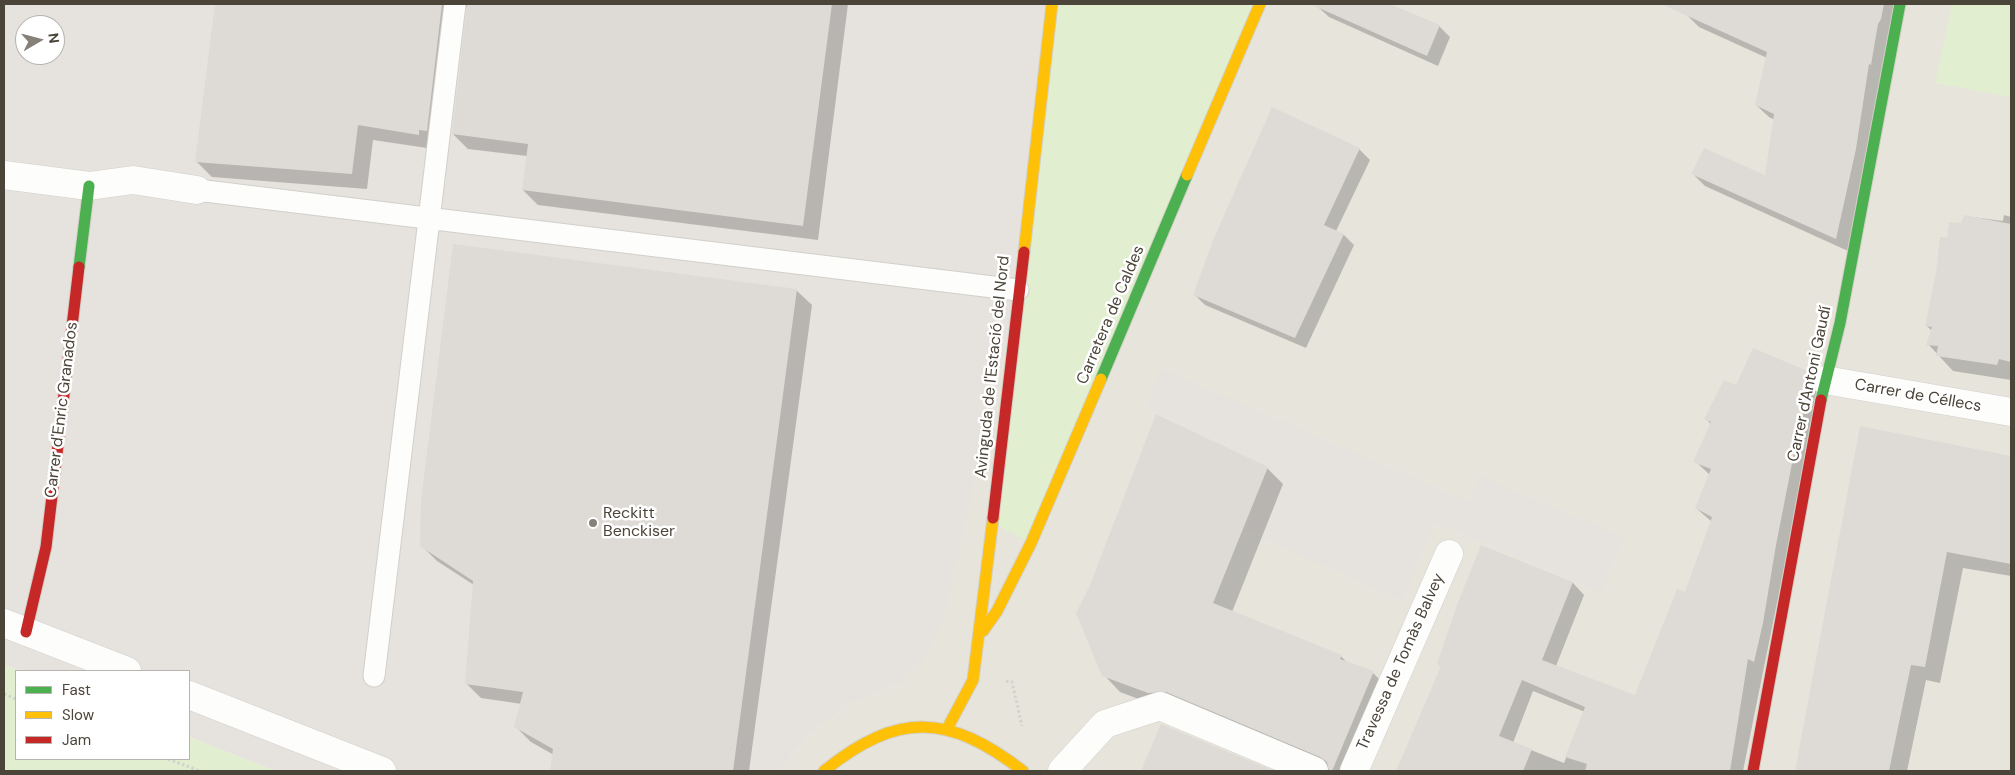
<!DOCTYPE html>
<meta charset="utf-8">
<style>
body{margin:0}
#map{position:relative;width:2015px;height:775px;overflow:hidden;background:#f4f2ee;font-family:"DM Sans",sans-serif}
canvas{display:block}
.frame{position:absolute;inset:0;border:5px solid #4b4439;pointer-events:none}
.legend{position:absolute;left:15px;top:670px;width:175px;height:90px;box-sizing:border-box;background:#fff;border:1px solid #b7b4b0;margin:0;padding:6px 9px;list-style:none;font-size:15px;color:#4b4439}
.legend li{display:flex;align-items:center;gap:10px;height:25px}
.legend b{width:25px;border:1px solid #b7b4b0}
.north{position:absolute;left:15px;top:15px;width:50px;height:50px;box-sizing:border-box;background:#fff;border:1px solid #b7b4b0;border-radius:50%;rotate:82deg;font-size:14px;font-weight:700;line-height:20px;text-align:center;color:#4b4439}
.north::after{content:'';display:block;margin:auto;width:18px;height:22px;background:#868178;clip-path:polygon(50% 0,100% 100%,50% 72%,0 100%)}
</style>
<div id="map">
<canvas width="2015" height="775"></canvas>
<div class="frame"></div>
<ul class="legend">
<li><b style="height:6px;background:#4caf50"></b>Fast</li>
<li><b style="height:6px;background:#ffc107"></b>Slow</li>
<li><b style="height:6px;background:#c62828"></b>Jam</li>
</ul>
<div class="north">N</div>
</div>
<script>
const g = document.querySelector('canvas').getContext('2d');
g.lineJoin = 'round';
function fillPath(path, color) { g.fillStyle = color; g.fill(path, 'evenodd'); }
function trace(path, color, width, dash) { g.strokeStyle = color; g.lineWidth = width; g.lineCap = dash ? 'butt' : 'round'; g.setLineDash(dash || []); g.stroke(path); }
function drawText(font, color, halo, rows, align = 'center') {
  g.font = font + ' "DM Sans",sans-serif'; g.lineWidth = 5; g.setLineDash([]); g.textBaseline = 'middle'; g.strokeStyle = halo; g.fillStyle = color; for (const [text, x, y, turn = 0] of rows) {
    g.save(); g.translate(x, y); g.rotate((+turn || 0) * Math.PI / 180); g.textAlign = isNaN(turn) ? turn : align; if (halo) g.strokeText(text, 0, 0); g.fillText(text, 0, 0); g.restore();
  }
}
const residential = new Path2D(`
 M 1052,4 L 2011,4 L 2011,771 L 780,771 L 809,735 L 848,705 L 899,684 Z`);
const industrial = new Path2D(`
 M 4,4 L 1052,4 L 1018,290 L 944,615 L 924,661 L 899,684 L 848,705 L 809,735 L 780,771 L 275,771 L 189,737 L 189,671 L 21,671 L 4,665 ZM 25,25 L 55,25 L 55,55 L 25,55 Z
 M 1161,369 L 1469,502 L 1481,477 L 1625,538 L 1600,592 L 1435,522 L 1402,600 L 1246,531 L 1268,467 L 1147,407 Z`);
const green = new Path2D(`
 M 1052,4 L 1260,4 L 1031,543 L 993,523 Z
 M 1952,4 L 2011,4 L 2011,97 L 1935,83 Z
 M 4,665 L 21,671 L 16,671 L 16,759 L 189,759 L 189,737 L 275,771 L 4,771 Z`);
const shadow = new Path2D(`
 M 216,4 L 848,4 L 818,240 L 538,205 L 523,190 L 527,156 L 468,149 L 453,134 L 468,7 L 465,8 L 434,149 L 373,140 L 367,189 L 212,177 L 197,162 Z
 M 1320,4 L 1387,4 L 1439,26 L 1450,37 L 1438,66 L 1329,17 L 1318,7 Z
 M 1691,4 L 1900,4 L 1848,251 L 1705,186 L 1693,174 L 1766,177 L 1775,120 L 1769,117 L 1756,105 L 1767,58 L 1699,27 L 1687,15 Z
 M 1359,149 L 1370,160 L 1336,231 L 1344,235 L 1354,245 L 1306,348 L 1205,305 L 1194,294 Z
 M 2004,215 L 2011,217 L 2011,380 L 1953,371 L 1928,344 L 1932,331 L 1926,325 L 1948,238 L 1961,225 L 1965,216 L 2003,221 Z
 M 796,290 L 812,305 L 749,771 L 552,771 L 554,755 L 531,742 L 516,727 L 522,704 L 481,698 L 466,683 L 474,585 L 437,561 L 421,545 Z
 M 1809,373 L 1821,385 L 1743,771 L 1397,771 L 1442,668 L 1439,664 L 1482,546 L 1573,583 L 1584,595 L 1556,666 L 1636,697 L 1686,594 L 1712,522 L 1696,508 L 1710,475 L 1695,461 L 1711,424 L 1706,419 L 1737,386 ZM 1533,691 L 1585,712 L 1564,763 L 1513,743 Z
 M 1861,427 L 2011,457 L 2011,576 L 1963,568 L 1940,683 L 1926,680 L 1907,771 L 1796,771 Z
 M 1267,468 L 1283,484 L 1232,612 L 1341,656 L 1348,664 L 1373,673 L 1389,689 L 1355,771 L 1330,771 L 1183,707 L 1165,709 L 1120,692 L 1104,675 Z
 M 1162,725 L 1271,771 L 1142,771 Z`);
const building = new Path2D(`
 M 215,4 L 442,4 L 427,131 L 419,130 L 419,135 L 358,125 L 352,174 L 195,162 Z
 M 467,4 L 832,4 L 803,226 L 522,190 L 528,144 L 452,134 Z
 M 1310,4 L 1390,4 L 1440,25 L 1427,56 Z
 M 1661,4 L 1884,4 L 1881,19 L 1878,24 L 1871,65 L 1869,64 L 1856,149 L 1836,239 L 1691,174 L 1704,148 L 1765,175 L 1774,114 L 1755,105 L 1767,52 Z
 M 1272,107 L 1360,148 L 1324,225 L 1344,234 L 1295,338 L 1193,295 L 1214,238 Z
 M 1964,215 L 2011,224 L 2011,362 L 1999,359 L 1997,365 L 1936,356 L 1938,346 L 1926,345 L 1932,327 L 1925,326 L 1936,273 L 1940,237 L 1947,237 L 1949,222 L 1961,223 Z
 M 453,244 L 797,289 L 733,771 L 550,771 L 553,749 L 514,727 L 523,692 L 465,684 L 473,581 L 420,546 L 421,501 Z
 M 1753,348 L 1810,372 L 1776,545 L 1763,623 L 1754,662 L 1748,659 L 1730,771 L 1585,771 L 1587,764 L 1565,757 L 1585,707 L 1522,680 L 1499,736 L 1532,749 L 1523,771 L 1396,771 L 1441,666 L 1437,664 L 1457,605 L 1481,545 L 1573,582 L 1542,660 L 1635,695 L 1677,589 L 1685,592 L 1712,517 L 1695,508 L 1711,469 L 1693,462 L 1711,422 L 1704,419 L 1724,380 L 1736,385 Z
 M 1156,414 L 1268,467 L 1213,603 L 1342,655 L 1340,659 L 1374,671 L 1332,771 L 1329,771 L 1327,762 L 1320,757 L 1166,692 L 1148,693 L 1102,676 L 1076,613 L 1090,585 Z
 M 1860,426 L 2011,456 L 2011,564 L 1947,552 L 1925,667 L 1911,665 L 1889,771 L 1795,771 Z
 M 1161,724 L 1274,771 L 1141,771 Z`);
const path = new Path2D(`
 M 1006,681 L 1012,682 L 1022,726
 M 4,694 L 16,699
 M 168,759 L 200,771`);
const lane = new Path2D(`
 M 197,190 L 1018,290
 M 374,676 L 455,4`);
const street = new Path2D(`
 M 4,175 L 89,186 L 133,180 L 197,190
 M 1825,380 L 2011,412
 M 4,623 L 127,671
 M 189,695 L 382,771
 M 1062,771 L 1105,724 L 1160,706 L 1314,771
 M 1354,771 L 1449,554`);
const fast = new Path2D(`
 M 79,267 L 89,186
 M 1101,379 L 1187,175
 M 1821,400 L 1840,323 L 1900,4`);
const slow = new Path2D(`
 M 1187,175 L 1260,4
 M 1024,252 L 1052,4
 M 983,631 L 997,611 L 1031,543 L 1101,379
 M 947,729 L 973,680 L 993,518
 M 824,771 C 898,711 949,714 1023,771`);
const jam = new Path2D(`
 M 993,518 L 1024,252
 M 26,632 L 46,547 L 79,267
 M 1753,771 L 1821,400`);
const markers = [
 [593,523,5,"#868178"]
];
const streetNames = [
 ["Carretera de Caldes",1111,315,-67],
 ["Avinguda de l'Estació del Nord",993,367,-84],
 ["Carrer d'Antoni Gaudí",1810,384,-78],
 ["Carrer de Céllecs",1918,396,10],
 ["Carrer d'Enric Granados",62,410,-83],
 ["Travessa de Tomàs Balvey",1401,662,-66]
];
const poiNames = [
 ["Reckitt",603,514],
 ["Benckiser",603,532]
];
fillPath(residential, '#e7e4dc');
fillPath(industrial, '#e6e2de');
fillPath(green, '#e1eecf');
fillPath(shadow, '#0003');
fillPath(building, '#dedbd6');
trace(lane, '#d2d0cb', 23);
trace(street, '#d2d0cb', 29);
trace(fast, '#d3cfc5', 13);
trace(slow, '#d3cfc5', 13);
trace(jam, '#d3cfc5', 13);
trace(path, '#d3d2cc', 3, [2.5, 2.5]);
trace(lane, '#fdfdfc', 21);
trace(street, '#fdfdfc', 28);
trace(fast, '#4caf50', 11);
trace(slow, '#ffc107', 11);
trace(jam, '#c62828', 11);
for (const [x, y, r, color] of markers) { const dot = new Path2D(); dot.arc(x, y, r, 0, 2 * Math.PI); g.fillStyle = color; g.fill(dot); trace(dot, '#fff', 2); }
drawText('16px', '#4b4439', '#fff', streetNames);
drawText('16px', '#4b4439', '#fff', poiNames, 'left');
</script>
